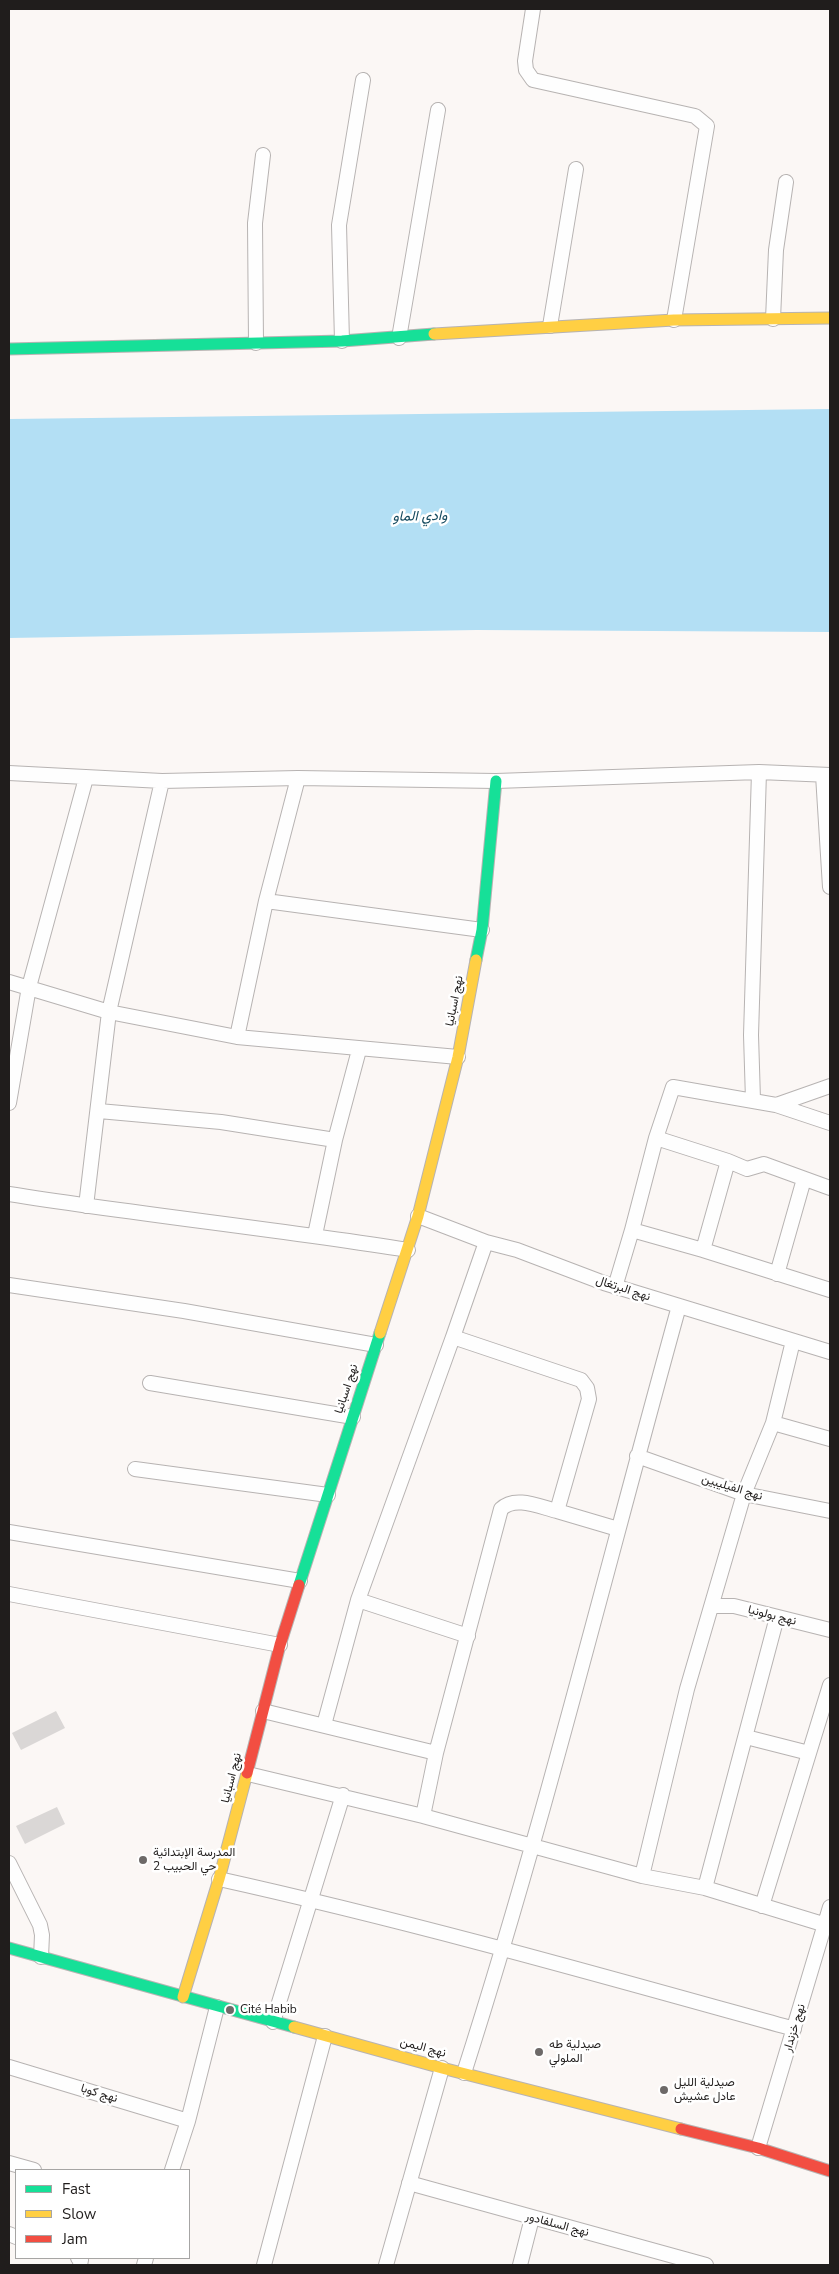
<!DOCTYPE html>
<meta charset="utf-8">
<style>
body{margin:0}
#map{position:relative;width:839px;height:2274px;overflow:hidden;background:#fbf7f5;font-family:"Nunito Sans",sans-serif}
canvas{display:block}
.frame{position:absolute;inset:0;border:10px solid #201d1c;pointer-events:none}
.legend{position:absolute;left:15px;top:2169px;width:175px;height:90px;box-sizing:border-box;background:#fff;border:1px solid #a6a5a4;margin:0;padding:6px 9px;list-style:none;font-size:15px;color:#201d1c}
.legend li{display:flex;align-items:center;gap:10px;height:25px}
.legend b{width:25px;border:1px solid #a6a5a4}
</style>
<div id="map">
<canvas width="839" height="2274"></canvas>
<div class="frame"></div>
<ul class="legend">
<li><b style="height:6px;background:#16e098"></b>Fast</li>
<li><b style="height:6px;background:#ffcf43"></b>Slow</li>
<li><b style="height:6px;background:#f24e42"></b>Jam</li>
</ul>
</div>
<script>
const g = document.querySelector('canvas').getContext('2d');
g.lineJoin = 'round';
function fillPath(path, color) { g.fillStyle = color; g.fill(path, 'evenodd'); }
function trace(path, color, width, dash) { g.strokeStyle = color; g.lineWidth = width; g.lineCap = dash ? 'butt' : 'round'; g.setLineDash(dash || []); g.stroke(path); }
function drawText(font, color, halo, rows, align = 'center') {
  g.font = font + ' "Nunito Sans",Vazirmatn,sans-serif'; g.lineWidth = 5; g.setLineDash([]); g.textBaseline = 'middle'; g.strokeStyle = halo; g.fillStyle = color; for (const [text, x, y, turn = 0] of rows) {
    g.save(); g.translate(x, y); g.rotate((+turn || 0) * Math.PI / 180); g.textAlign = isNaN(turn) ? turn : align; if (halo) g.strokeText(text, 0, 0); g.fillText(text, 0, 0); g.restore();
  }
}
const water = new Path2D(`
 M 830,409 L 830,632 L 477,630 L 9,638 L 9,419 Z`);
const building = new Path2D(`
 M 56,1711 L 65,1728 L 21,1750 L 12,1733 Z
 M 57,1807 L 65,1824 L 25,1844 L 16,1826 Z`);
const street = new Path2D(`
 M 533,9 L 525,61 L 526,70 L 533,80 L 695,116 L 707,126 L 674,320
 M 773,319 L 776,250 L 786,182
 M 550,326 L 576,169
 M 399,338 L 438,110
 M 342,341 L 339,225 L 363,80
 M 256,343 L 255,223 L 263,155
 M 9,773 L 162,781 L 298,778 L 496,781 L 759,772 L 830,775
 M 823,775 L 830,887
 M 266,901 L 482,930
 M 9,982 L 109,1012 L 237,1037 L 458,1057
 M 237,1037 L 266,901 L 298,778
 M 753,1100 L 751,1035 L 759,772
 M 9,1103 L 29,987 L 86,778
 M 776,1105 L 830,1086
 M 99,1111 L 221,1122 L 335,1140
 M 656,1138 L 728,1161 L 703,1250 L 632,1230 L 656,1138 L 673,1087 L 776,1105 L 830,1123
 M 728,1161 L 747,1169 L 764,1164 L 830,1188
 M 9,1194 C 142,1215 276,1229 408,1250
 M 86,1206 L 109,1012 L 162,781
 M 418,1216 L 486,1242 L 517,1250 L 604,1283 L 830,1352
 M 315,1235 L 335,1140 L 359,1050
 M 486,1242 L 453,1337 L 581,1380 L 587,1388 L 589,1399 L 557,1511 L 618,1529
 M 703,1250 L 830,1290
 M 777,1274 L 804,1179
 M 9,1285 L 184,1311 L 376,1345
 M 615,1287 L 632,1230
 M 150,1383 L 353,1417
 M 773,1423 L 830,1439
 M 637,1456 L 744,1494 L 830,1511
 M 135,1469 L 328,1495
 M 9,1532 L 300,1581
 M 9,1594 L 280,1645
 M 358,1600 L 468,1636
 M 713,1606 L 734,1606 L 830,1630
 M 263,1711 L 436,1753
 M 324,1725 L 358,1600 L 453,1337
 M 746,1737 L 809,1753
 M 248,1774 L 423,1816 L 642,1876 L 705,1888 L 826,1925
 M 423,1816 L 436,1753 L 501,1509 C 515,1495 540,1507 557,1511
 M 9,1863 L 40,1925 L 42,1935 L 41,1957
 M 642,1876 L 687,1689 L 744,1494 L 773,1423 L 793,1341
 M 219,1879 C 413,1922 603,1976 794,2029
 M 705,1888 L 777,1617
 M 762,1906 L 830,1685
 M 273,2022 L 343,1795
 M 9,2067 L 188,2121
 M 464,2073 C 545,1820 608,1562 679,1306
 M 758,2148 L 830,1907
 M 9,2163 L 34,2170
 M 172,2170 L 188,2121 L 217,2007
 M 409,2183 L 706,2265
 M 9,2234 L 16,2237
 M 78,2258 L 81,2260 L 80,2265
 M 144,2265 L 146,2258
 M 264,2265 L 325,2036
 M 386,2265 L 442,2068
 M 520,2265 L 532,2218`);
const fast = new Path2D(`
 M 9,349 L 342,341 L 434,334
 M 476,960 L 482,930 L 496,781
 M 299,1585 L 380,1333
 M 9,1948 L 294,2027`);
const slow = new Path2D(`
 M 434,334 L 674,320 L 830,318
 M 380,1333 L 418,1216 L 458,1057 L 476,960
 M 183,1997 L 219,1879 L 247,1773
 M 294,2027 L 442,2068 L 681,2129`);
const jam = new Path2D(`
 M 247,1773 L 280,1645 L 299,1585
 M 681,2129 L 758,2148 L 830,2171`);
const markers = [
 [143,1860,5,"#6d6968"],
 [230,2010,5,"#6d6968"],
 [539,2052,5,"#6d6968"],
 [664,2090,5,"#6d6968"]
];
const streetNames = [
 ["نهج اسبانيا",455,1001,-79],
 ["نهج البرتغال",623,1289,18],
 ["نهج اسبانيا",347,1389,-72],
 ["نهج الفيليبين",732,1488,17],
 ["نهج بولونيا",772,1616,14],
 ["نهج اسبانيا",232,1778,-76],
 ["نهج خزندار",795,2028,-73],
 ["نهج اليمن",423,2048,15],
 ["نهج كوبا",99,2094,17],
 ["نهج السلفادور",557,2225,15]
];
const poiNames = [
 ["المدرسة الإبتدائية",153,1853],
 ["حي الحبيب 2",153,1867],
 ["Cité Habib",240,2010],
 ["صيدلية طه",549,2045],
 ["الملولي",549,2059],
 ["صيدلية الليل",674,2083],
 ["عادل عشيش",674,2097]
];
const waterNames = [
 ["وادي الماو",420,517,-1]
];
fillPath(water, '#b3dff4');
fillPath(building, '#dad7d6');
trace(street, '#b7b3b2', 16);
trace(fast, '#b7b3b2', 13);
trace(slow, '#b7b3b2', 13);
trace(jam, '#b7b3b2', 13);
trace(street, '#fefefe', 14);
trace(fast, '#16e098', 11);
trace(slow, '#ffcf43', 11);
trace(jam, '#f24e42', 11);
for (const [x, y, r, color] of markers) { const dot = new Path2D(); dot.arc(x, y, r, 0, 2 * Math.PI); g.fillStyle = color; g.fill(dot); trace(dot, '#fff', 2); }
drawText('12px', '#201d1c', '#fff', streetNames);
drawText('12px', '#201d1c', '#fff', poiNames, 'left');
drawText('italic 14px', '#13495e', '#fff', waterNames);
</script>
